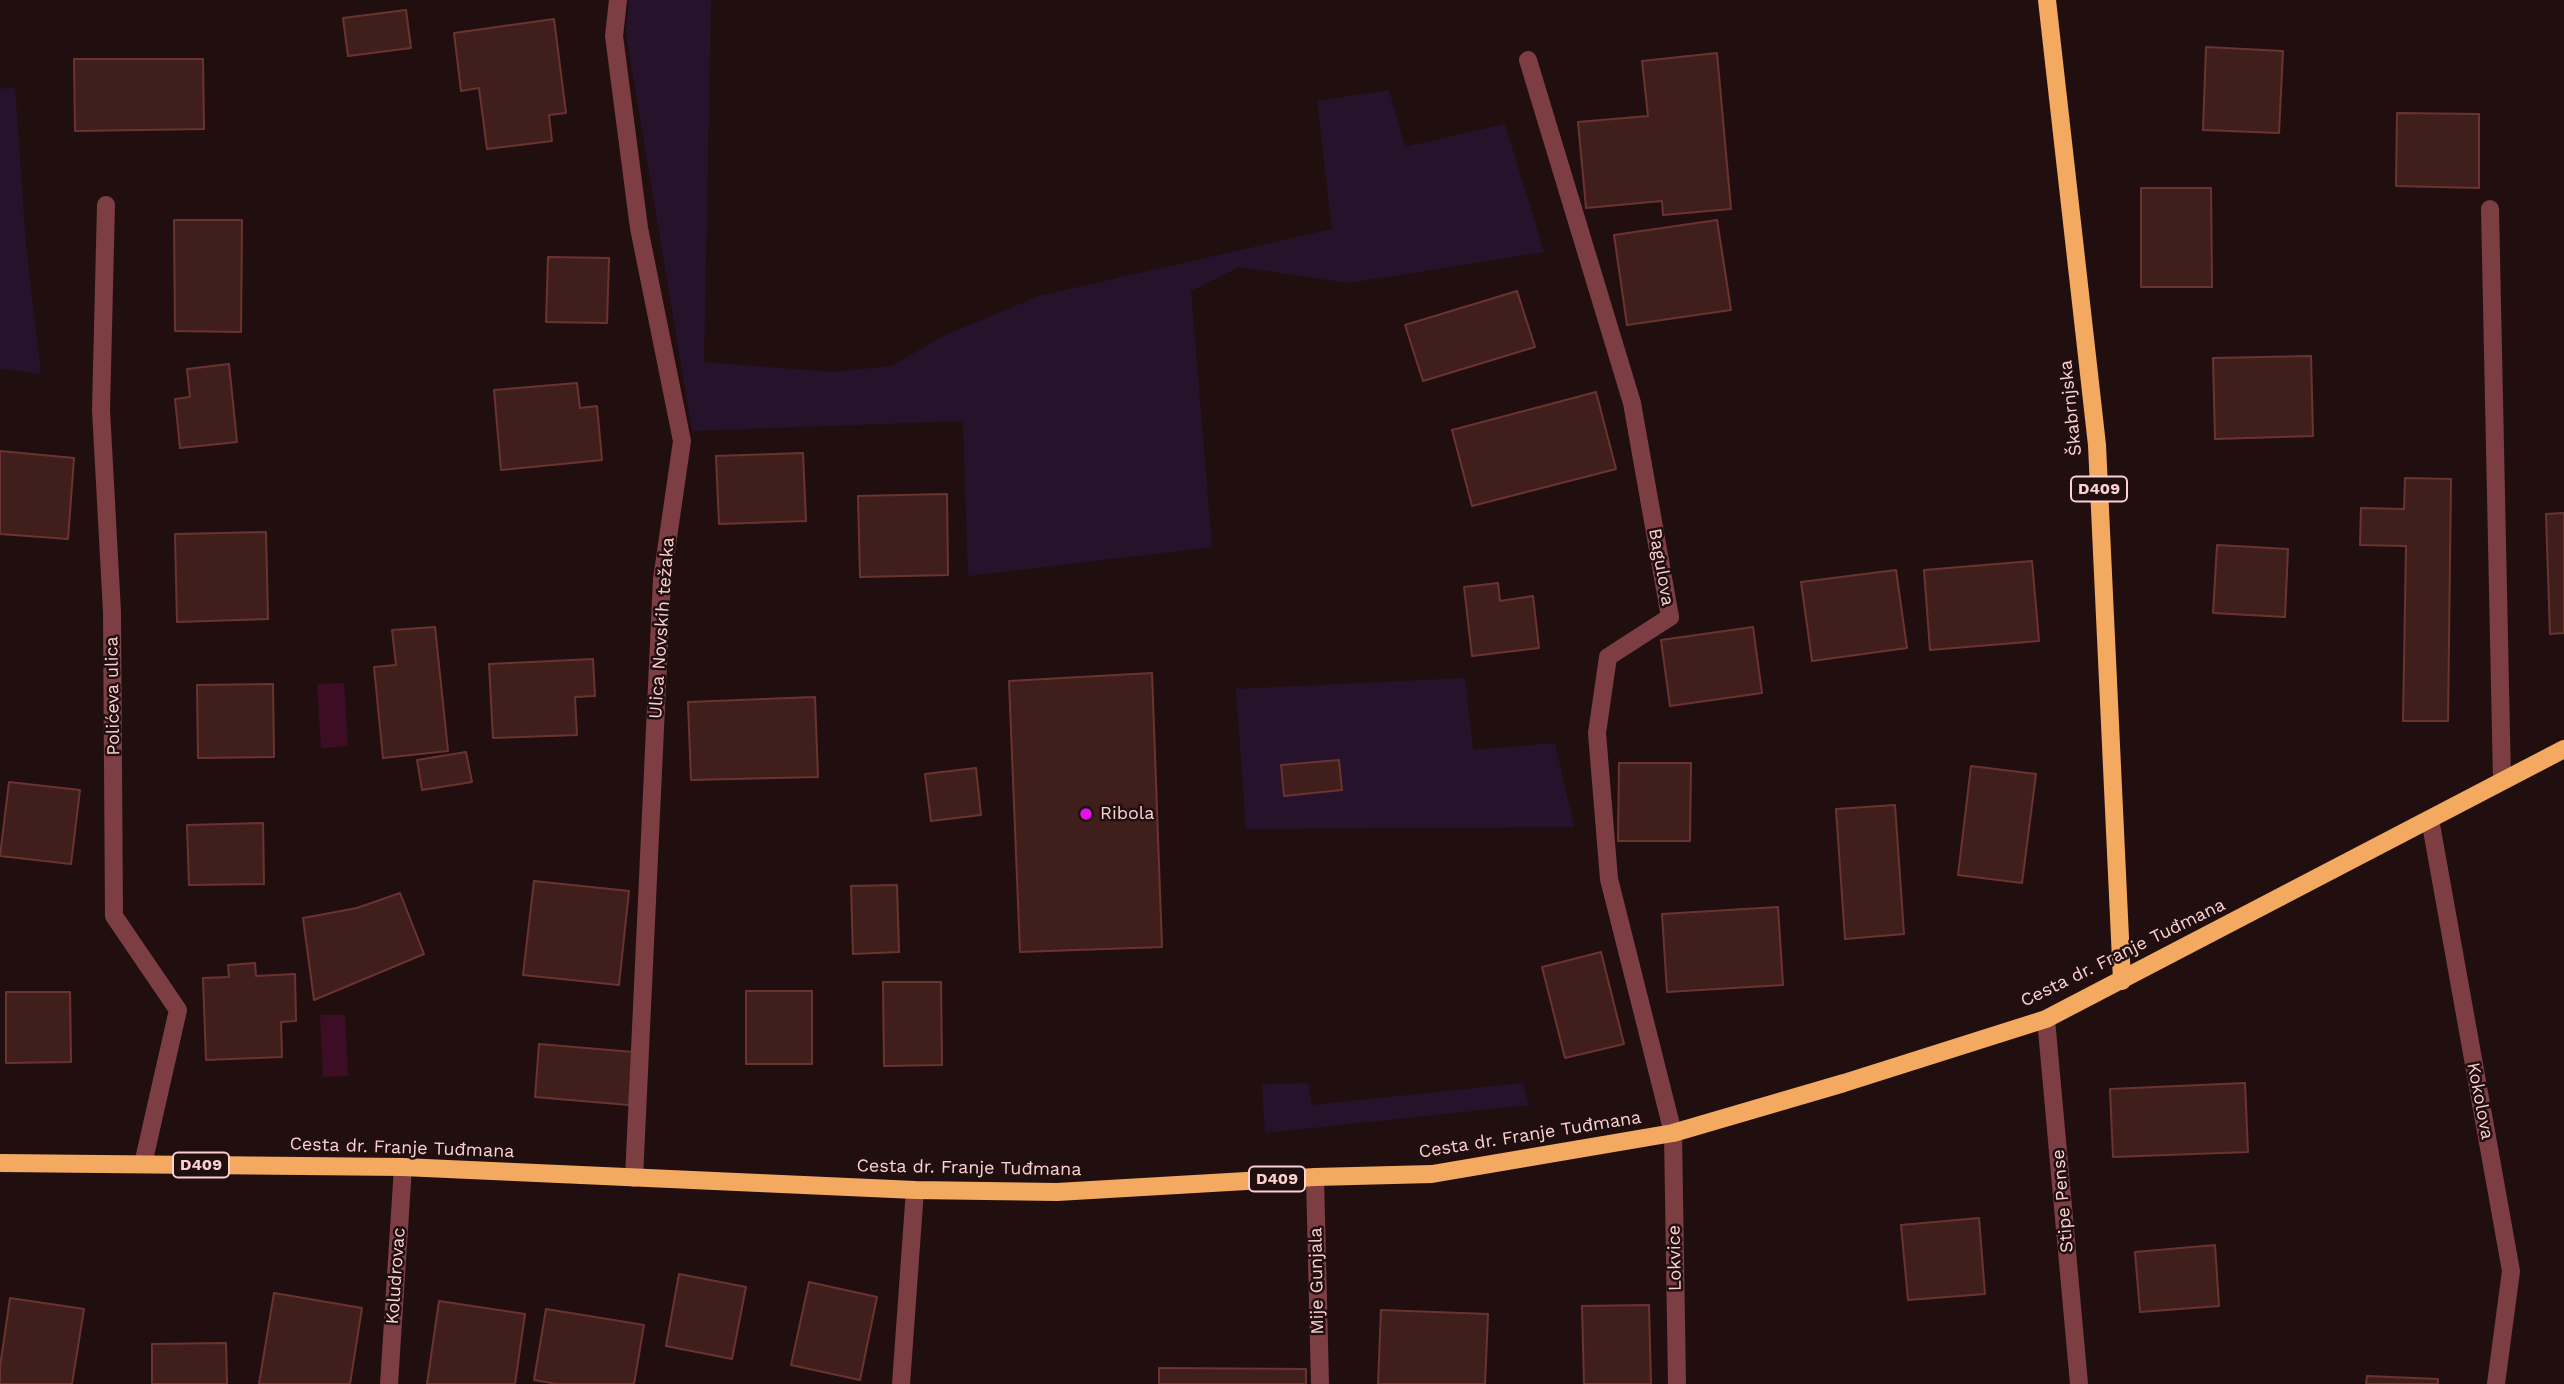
<!DOCTYPE html>
<meta charset="utf-8">
<style>
body{margin:0}
canvas{display:block;background:#210f0f}
</style>
<canvas width="2564" height="1384"></canvas>
<script>
const g = document.querySelector('canvas').getContext('2d');
g.lineJoin = 'round';
function fillPath(path, color) { g.fillStyle = color; g.fill(path, 'evenodd'); }
function trace(path, color, width, dash) { g.strokeStyle = color; g.lineWidth = width; g.lineCap = dash ? 'butt' : 'round'; g.setLineDash(dash || []); g.stroke(path); }
function drawText(font, color, halo, rows, align = 'center') {
  g.font = font + ' "Work Sans",sans-serif'; g.lineWidth = 5; g.setLineDash([]); g.textBaseline = 'middle'; g.strokeStyle = halo; g.fillStyle = color; for (const [text, x, y, turn = 0] of rows) {
    g.save(); g.translate(x, y); g.rotate((+turn || 0) * Math.PI / 180); g.textAlign = isNaN(turn) ? turn : align; if (halo) g.strokeText(text, 0, 0); g.fillText(text, 0, 0); g.restore();
  }
}
const green = new Path2D(`
 M 629,0 L 711,0 L 704,362 L 832,372 L 892,366 L 941,337 L 1039,296 L 1332,229 L 1317,101 L 1389,90 L 1405,147 L 1505,124 L 1544,252 L 1349,283 L 1239,267 L 1191,291 L 1212,547 L 968,576 L 963,421 L 692,431 L 626,34 Z
 M 15,87 L 26,246 L 41,374 L 0,369 L 0,89 Z
 M 1465,678 L 1473,750 L 1555,743 L 1574,827 L 1246,829 L 1236,689 Z
 M 1308,1083 L 1312,1105 L 1523,1083 L 1529,1105 L 1265,1133 L 1262,1084 Z`);
const water = new Path2D(`
 M 344,683 L 348,746 L 321,748 L 317,684 Z
 M 320,1015 L 345,1015 L 348,1076 L 323,1077 Z`);
const building = new Path2D(`
 M 406,10 L 411,48 L 348,56 L 343,18 Z
 M 554,19 L 566,113 L 549,115 L 552,141 L 487,149 L 479,88 L 461,91 L 454,33 Z
 M 2206,47 L 2283,51 L 2279,133 L 2203,130 Z
 M 1717,53 L 1731,209 L 1663,215 L 1662,201 L 1586,208 L 1578,122 L 1648,116 L 1642,61 Z
 M 74,59 L 203,59 L 204,129 L 75,131 Z
 M 2397,113 L 2479,114 L 2479,188 L 2396,186 Z
 M 2141,188 L 2211,188 L 2212,287 L 2141,287 Z
 M 174,220 L 242,220 L 241,332 L 175,331 Z
 M 1717,220 L 1731,310 L 1627,325 L 1614,235 Z
 M 548,257 L 609,258 L 607,323 L 546,322 Z
 M 1517,291 L 1535,347 L 1423,381 L 1405,325 Z
 M 2311,356 L 2313,436 L 2215,439 L 2213,358 Z
 M 229,364 L 237,442 L 180,448 L 175,399 L 190,397 L 187,369 Z
 M 577,383 L 580,408 L 597,406 L 602,460 L 501,470 L 494,390 Z
 M 1596,392 L 1616,469 L 1472,506 L 1452,430 Z
 M 0,451 L 74,458 L 68,539 L 0,534 Z
 M 803,453 L 806,521 L 719,524 L 716,456 Z
 M 2405,478 L 2451,479 L 2448,721 L 2403,721 L 2406,546 L 2360,545 L 2361,508 L 2404,509 Z
 M 947,494 L 948,575 L 860,577 L 858,496 Z
 M 2564,513 L 2564,633 L 2550,634 L 2546,514 Z
 M 266,532 L 268,619 L 177,622 L 175,534 Z
 M 2217,545 L 2288,549 L 2285,617 L 2213,613 Z
 M 2032,561 L 2039,641 L 1930,650 L 1924,570 Z
 M 1896,570 L 1907,648 L 1812,661 L 1801,582 Z
 M 1498,583 L 1500,601 L 1533,596 L 1539,648 L 1472,656 L 1464,587 Z
 M 435,627 L 448,751 L 383,758 L 374,667 L 396,665 L 392,630 Z
 M 1753,627 L 1762,693 L 1670,706 L 1661,640 Z
 M 593,659 L 595,696 L 575,697 L 577,735 L 493,738 L 489,664 Z
 M 1152,673 L 1162,947 L 1020,952 L 1009,681 Z
 M 273,684 L 274,757 L 198,758 L 197,685 Z
 M 815,697 L 818,777 L 691,780 L 688,702 Z
 M 466,752 L 472,782 L 422,790 L 417,760 Z
 M 1339,760 L 1342,790 L 1284,796 L 1281,765 Z
 M 1619,763 L 1691,763 L 1690,841 L 1618,841 Z
 M 1971,766 L 2036,774 L 2022,883 L 1958,875 Z
 M 976,768 L 981,815 L 931,821 L 925,774 Z
 M 9,782 L 80,790 L 71,864 L 0,856 Z
 M 1895,805 L 1904,934 L 1845,939 L 1836,809 Z
 M 263,823 L 264,884 L 189,885 L 187,825 Z
 M 534,881 L 629,891 L 619,985 L 523,975 Z
 M 897,885 L 899,952 L 853,954 L 851,886 Z
 M 400,893 L 424,954 L 314,1000 L 303,918 L 357,908 Z
 M 1778,907 L 1783,985 L 1667,992 L 1662,914 Z
 M 1601,952 L 1624,1044 L 1565,1058 L 1542,967 Z
 M 255,963 L 256,976 L 295,974 L 296,1021 L 281,1022 L 282,1057 L 206,1060 L 203,978 L 229,977 L 228,965 Z
 M 883,982 L 941,982 L 942,1065 L 884,1066 Z
 M 746,991 L 812,991 L 812,1064 L 746,1064 Z
 M 6,992 L 70,992 L 71,1062 L 6,1063 Z
 M 539,1044 L 633,1052 L 629,1105 L 535,1097 Z
 M 2245,1083 L 2248,1152 L 2113,1157 L 2110,1089 Z
 M 1979,1218 L 1985,1294 L 1908,1300 L 1901,1225 Z
 M 2215,1245 L 2219,1306 L 2140,1312 L 2135,1252 Z
 M 679,1274 L 746,1287 L 732,1359 L 666,1346 Z
 M 809,1282 L 877,1297 L 860,1380 L 791,1365 Z
 M 274,1293 L 362,1308 L 350,1384 L 259,1384 Z
 M 10,1298 L 84,1309 L 72,1384 L 0,1384 L 0,1367 Z
 M 439,1301 L 525,1314 L 515,1384 L 427,1384 Z
 M 1649,1305 L 1651,1384 L 1584,1384 L 1582,1306 Z
 M 546,1309 L 644,1325 L 634,1384 L 557,1384 L 534,1380 Z
 M 1381,1310 L 1488,1314 L 1485,1384 L 1378,1384 Z
 M 226,1343 L 227,1384 L 152,1384 L 152,1344 Z
 M 1159,1368 L 1306,1369 L 1306,1384 L 1159,1384 Z
 M 2367,1376 L 2438,1379 L 2438,1384 L 2366,1384 Z`);
const minor = new Path2D(`
 M 618,0 L 614,36 L 639,228 L 682,441 L 662,579 L 634,1178
 M 1528,60 L 1632,403 L 1670,617 L 1608,657 L 1597,733 L 1609,879 L 1673,1133 L 1677,1384
 M 106,205 L 101,410 L 112,612 L 114,916 L 178,1010 L 143,1164
 M 2490,209 L 2502,781
 M 2430,819 L 2511,1271 L 2496,1384
 M 2046,1019 L 2079,1384
 M 1315,1177 L 1320,1384
 M 389,1384 L 403,1167
 M 901,1384 L 915,1190`);
const major = new Path2D(`
 M 2047,0 L 2097,445 L 2122,981
 M 0,1163 L 403,1167 L 915,1190 L 1057,1192 L 1315,1177 L 1432,1174 L 1673,1133 L 1844,1083 L 2046,1019 L 2564,749`);
const markers = [
 [1086,814,7,"#e210e9"]
];
const shields = [
 [2099,489,56],
 [201,1165,56],
 [1277,1179,56]
];
const shieldNames = [
 ["D409",2099,489],
 ["D409",201,1165],
 ["D409",1277,1179]
];
const streetNames = [
 ["Škabrnjska",2071,408,-96],
 ["Bagulova",1661,567,80],
 ["Ulica Novskih težaka",662,628,-86],
 ["Polićeva ulica",113,696,-91],
 ["Cesta dr. Franje Tuđmana",2123,953,-26],
 ["Kokolova",2480,1101,79],
 ["Cesta dr. Franje Tuđmana",1530,1135,-9],
 ["Cesta dr. Franje Tuđmana",402,1148,2],
 ["Cesta dr. Franje Tuđmana",969,1168,1],
 ["Stipe Pense",2063,1201,-95],
 ["Lokvice",1675,1258,-91],
 ["Koludrovac",396,1276,-86],
 ["Mije Gunjala",1317,1281,-91]
];
const poiNames = [
 ["Ribola",1100,814]
];
fillPath(green, '#26122a');
fillPath(water, '#3c0d24');
fillPath(building, '#401e1c');
trace(building, '#6b3330', 2);
trace(minor, '#7c3d43', 18);
trace(major, '#f4a960', 18);
for (const [x, y, r, color] of markers) { const dot = new Path2D(); dot.arc(x, y, r, 0, 2 * Math.PI); g.fillStyle = color; g.fill(dot); trace(dot, '#210f0f', 2.5); }
for (const [x, y, w] of shields) { const box = new Path2D(); box.roundRect(x - w / 2, y - 12.5, w, 25, 5); g.fillStyle = '#210f0f'; g.fill(box); trace(box, '#fcd1d2', 2); }
drawText('bold 16px', '#fcd1d2', null, shieldNames);
drawText('18px', '#fcd1d2', '#210f0f', streetNames);
drawText('18px', '#fcd1d2', '#210f0f', poiNames, 'left');
</script>
